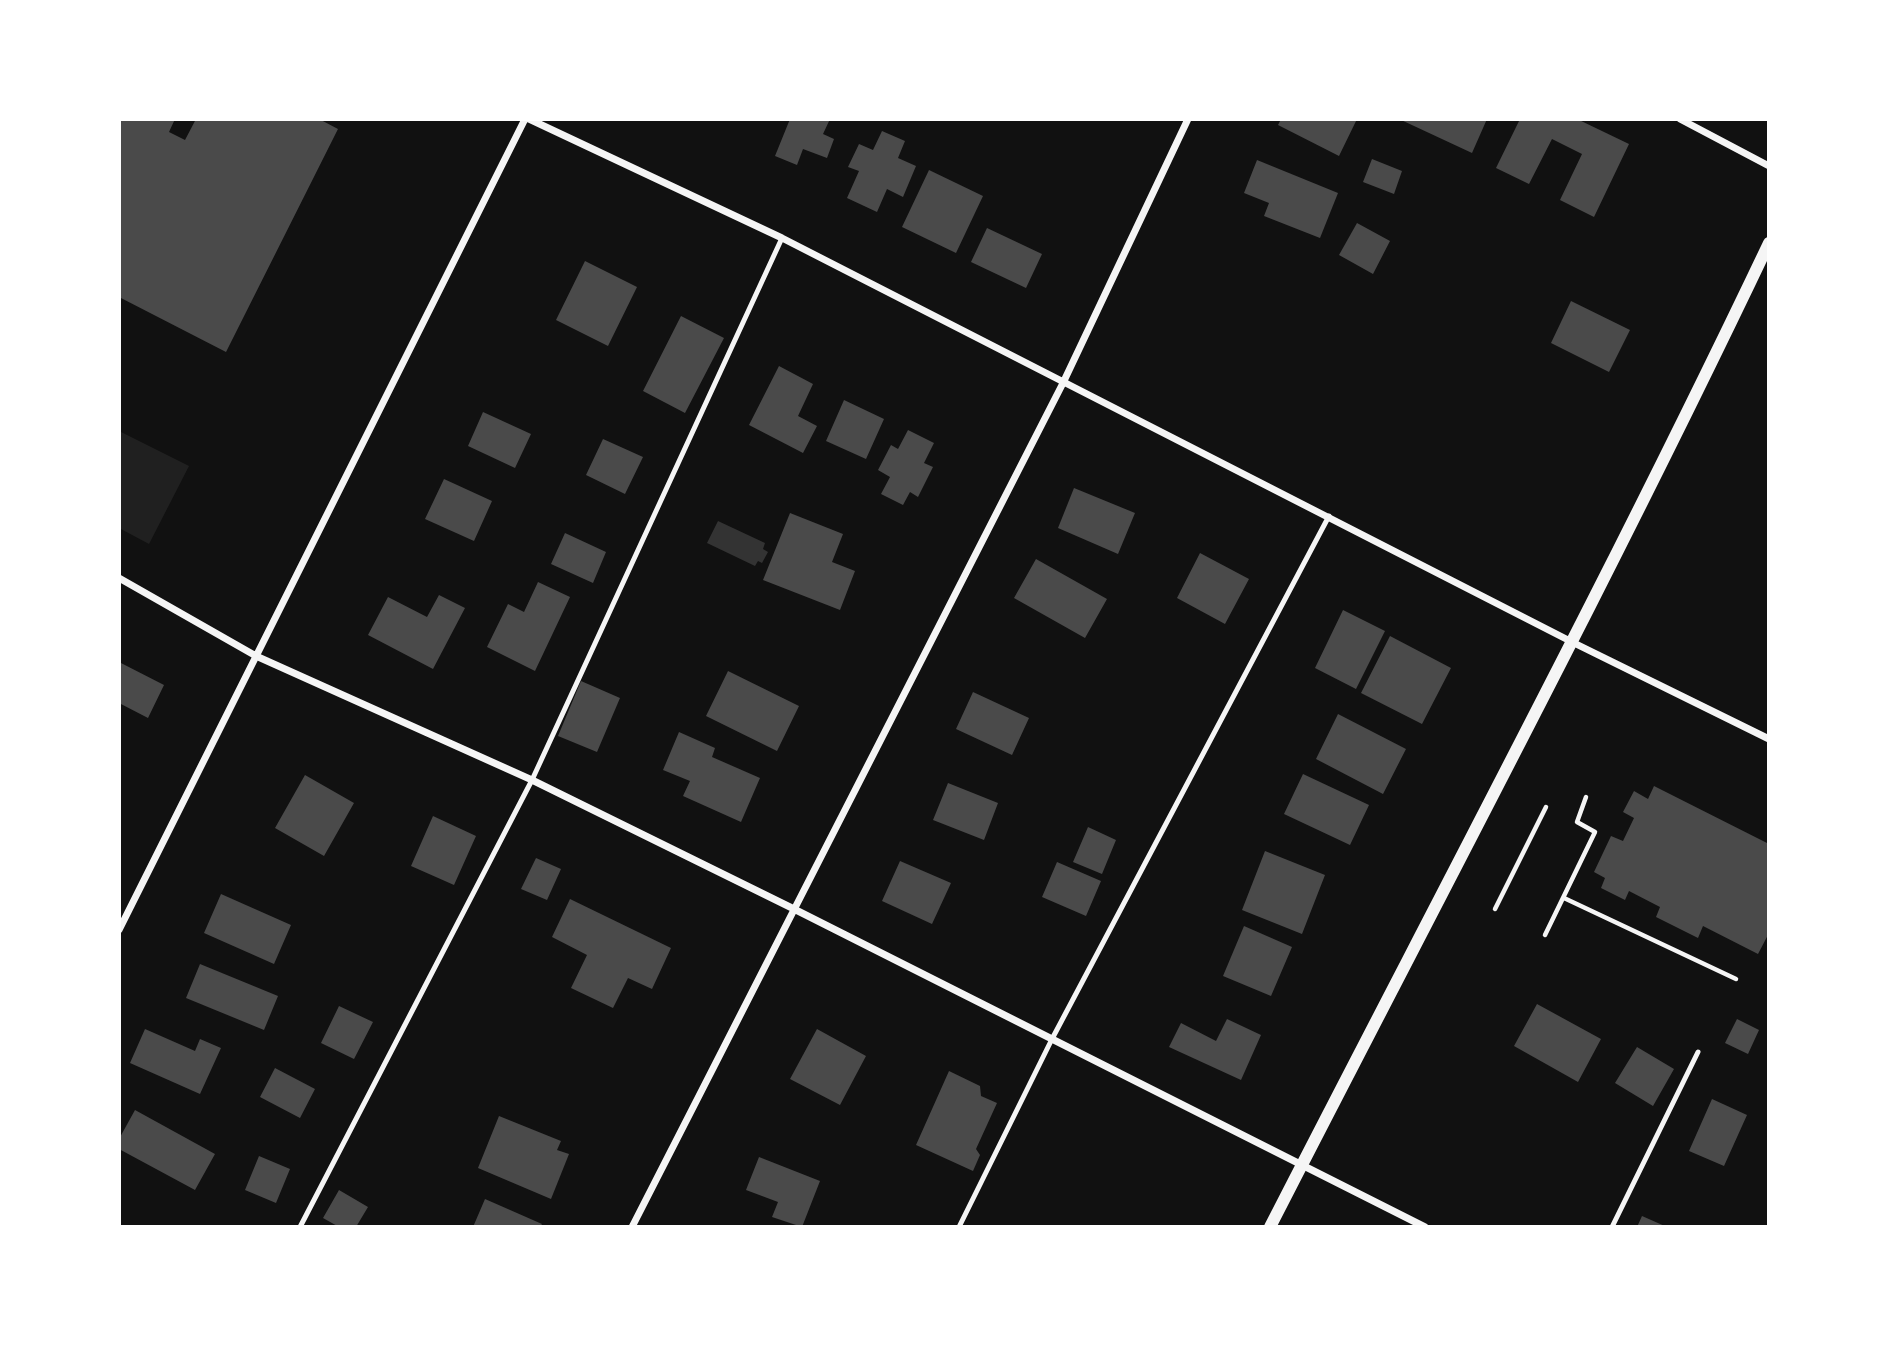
<!DOCTYPE html>
<style>
body{margin:0}
#map{position:relative;width:1888px;height:1346px;overflow:hidden;background:#111;font-family:Spectral,serif}
canvas{display:block}
.frame{position:absolute;inset:0;border:121px solid #fff;pointer-events:none}
</style>
<div id="map">
<canvas width="1888" height="1346"></canvas>
<div class="frame"></div>
</div>
<script>
const g = document.querySelector('canvas').getContext('2d');
g.lineJoin = 'round';
function fillPath(path, color) { g.fillStyle = color; g.fill(path, 'evenodd'); }
function trace(path, color, width, dash) { g.strokeStyle = color; g.lineWidth = width; g.lineCap = dash ? 'butt' : 'round'; g.setLineDash(dash || []); g.stroke(path); }
const green = new Path2D(`
 M 119,431 L 189,466 L 149,544 L 119,528 Z`);
const water = new Path2D(`
 M 718,521 L 765,543 L 763,549 L 768,552 L 762,563 L 758,561 L 755,566 L 707,543 Z`);
const building = new Path2D(`
 M 119,119 L 175,119 L 169,132 L 185,140 L 196,119 L 319,119 L 338,129 L 226,352 L 119,297 Z
 M 790,119 L 830,119 L 823,134 L 834,139 L 827,158 L 803,149 L 797,165 L 775,156 Z
 M 1281,119 L 1357,119 L 1339,156 L 1278,125 Z
 M 1399,119 L 1487,119 L 1472,153 Z
 M 1520,119 L 1577,119 L 1629,144 L 1594,217 L 1560,200 L 1582,154 L 1552,139 L 1529,184 L 1496,168 Z
 M 882,131 L 905,141 L 898,158 L 916,166 L 903,197 L 887,189 L 877,212 L 847,198 L 859,171 L 848,167 L 859,144 L 873,150 Z
 M 1372,159 L 1402,171 L 1394,194 L 1363,182 Z
 M 1257,160 L 1338,193 L 1320,238 L 1264,216 L 1269,203 L 1244,193 Z
 M 929,170 L 983,196 L 956,253 L 902,227 Z
 M 1357,223 L 1390,241 L 1373,274 L 1339,255 Z
 M 987,228 L 1042,254 L 1026,288 L 971,262 Z
 M 585,261 L 637,287 L 608,346 L 556,320 Z
 M 1571,301 L 1630,330 L 1609,372 L 1551,343 Z
 M 681,316 L 724,338 L 685,413 L 643,391 Z
 M 779,366 L 813,384 L 798,416 L 817,426 L 803,453 L 749,425 Z
 M 844,400 L 884,419 L 866,459 L 826,441 Z
 M 483,412 L 531,434 L 515,468 L 468,446 Z
 M 908,430 L 934,443 L 924,463 L 933,467 L 918,497 L 910,492 L 903,505 L 881,494 L 890,477 L 878,470 L 891,445 L 898,449 Z
 M 603,439 L 643,457 L 625,494 L 586,475 Z
 M 444,479 L 492,501 L 474,541 L 425,519 Z
 M 1074,488 L 1135,513 L 1118,554 L 1058,528 Z
 M 790,513 L 843,534 L 832,562 L 855,571 L 840,610 L 763,580 Z
 M 565,533 L 606,552 L 593,583 L 551,564 Z
 M 1200,553 L 1249,579 L 1225,624 L 1177,598 Z
 M 1036,559 L 1107,599 L 1085,638 L 1014,598 Z
 M 538,582 L 570,597 L 535,671 L 487,647 L 508,604 L 524,612 Z
 M 439,595 L 465,608 L 433,669 L 368,635 L 388,597 L 427,617 Z
 M 1343,610 L 1385,631 L 1356,689 L 1315,668 Z
 M 1390,636 L 1451,668 L 1422,724 L 1361,693 Z
 M 119,662 L 164,685 L 148,718 L 119,703 Z
 M 728,671 L 799,706 L 777,751 L 706,716 Z
 M 581,681 L 620,698 L 597,752 L 558,736 Z
 M 973,692 L 1029,718 L 1012,755 L 956,729 Z
 M 1338,714 L 1406,749 L 1383,794 L 1316,759 Z
 M 679,732 L 715,748 L 712,757 L 760,778 L 741,822 L 683,796 L 690,781 L 663,770 Z
 M 1303,774 L 1369,805 L 1350,845 L 1284,814 Z
 M 305,775 L 354,803 L 324,856 L 275,828 Z
 M 948,783 L 998,803 L 984,840 L 933,820 Z
 M 1654,786 L 1769,844 L 1769,933 L 1758,954 L 1703,926 L 1698,938 L 1656,917 L 1660,907 L 1629,891 L 1625,900 L 1601,888 L 1605,878 L 1594,872 L 1611,836 L 1623,841 L 1634,818 L 1623,812 L 1634,791 L 1648,799 Z
 M 433,816 L 476,836 L 454,885 L 411,866 Z
 M 1088,827 L 1116,840 L 1102,874 L 1073,862 Z
 M 1265,851 L 1325,875 L 1302,934 L 1242,910 Z
 M 536,858 L 561,869 L 547,900 L 521,889 Z
 M 900,861 L 951,883 L 932,924 L 882,901 Z
 M 1057,862 L 1101,881 L 1086,916 L 1042,897 Z
 M 221,894 L 291,925 L 274,964 L 204,933 Z
 M 570,899 L 671,948 L 652,989 L 628,978 L 613,1008 L 571,988 L 587,955 L 552,937 Z
 M 1244,926 L 1292,947 L 1271,996 L 1223,976 Z
 M 200,964 L 278,996 L 264,1030 L 186,998 Z
 M 1537,1004 L 1601,1039 L 1578,1082 L 1514,1046 Z
 M 339,1006 L 373,1022 L 354,1059 L 321,1043 Z
 M 1227,1019 L 1261,1035 L 1241,1080 L 1169,1047 L 1181,1023 L 1216,1041 Z
 M 1737,1019 L 1759,1030 L 1748,1054 L 1725,1043 Z
 M 145,1029 L 195,1051 L 200,1039 L 221,1048 L 200,1094 L 130,1063 Z
 M 817,1029 L 866,1056 L 840,1105 L 790,1079 Z
 M 1637,1047 L 1674,1069 L 1653,1106 L 1615,1083 Z
 M 275,1068 L 315,1089 L 300,1118 L 260,1097 Z
 M 949,1071 L 980,1086 L 981,1096 L 997,1103 L 976,1149 L 980,1155 L 973,1171 L 916,1145 Z
 M 1712,1099 L 1747,1115 L 1724,1166 L 1689,1151 Z
 M 135,1110 L 215,1154 L 195,1190 L 119,1149 L 119,1139 Z
 M 499,1116 L 561,1141 L 557,1150 L 569,1154 L 551,1199 L 478,1168 Z
 M 259,1156 L 290,1169 L 276,1203 L 245,1190 Z
 M 759,1157 L 820,1181 L 802,1227 L 772,1217 L 778,1202 L 746,1190 Z
 M 339,1190 L 368,1207 L 356,1227 L 339,1227 L 323,1218 Z
 M 485,1199 L 542,1224 L 540,1227 L 473,1227 Z
 M 1642,1216 L 1667,1227 L 1637,1227 Z`);
const path = new Path2D(`
 M 1564,898 L 1736,979
 M 1495,909 L 1546,807
 M 1545,935 L 1595,832 L 1577,822 L 1586,797`);
const service = new Path2D(`
 M 300,1227 L 532,780 L 782,238
 M 959,1227 L 1052,1039 L 1329,516
 M 1612,1227 L 1698,1052`);
const minor = new Path2D(`
 M 529,119 L 782,238 L 1574,643 L 1769,739
 M 1680,119 L 1769,166
 M 119,578 L 256,656 L 532,780 L 792,908 L 1425,1227
 M 119,930 L 525,119
 M 632,1227 L 1063,383 L 1188,119`);
const tertiary = new Path2D(`
 M 1270,1227 C 1438,899 1611,575 1769,243`);
fillPath(green, '#202020');
fillPath(water, '#333');
fillPath(building, '#4a4a4a');
trace(path, '#f5f5f5', 4.5);
trace(service, '#f5f5f5', 5);
trace(minor, '#f5f5f5', 7);
trace(tertiary, '#f5f5f5', 12);
</script>
